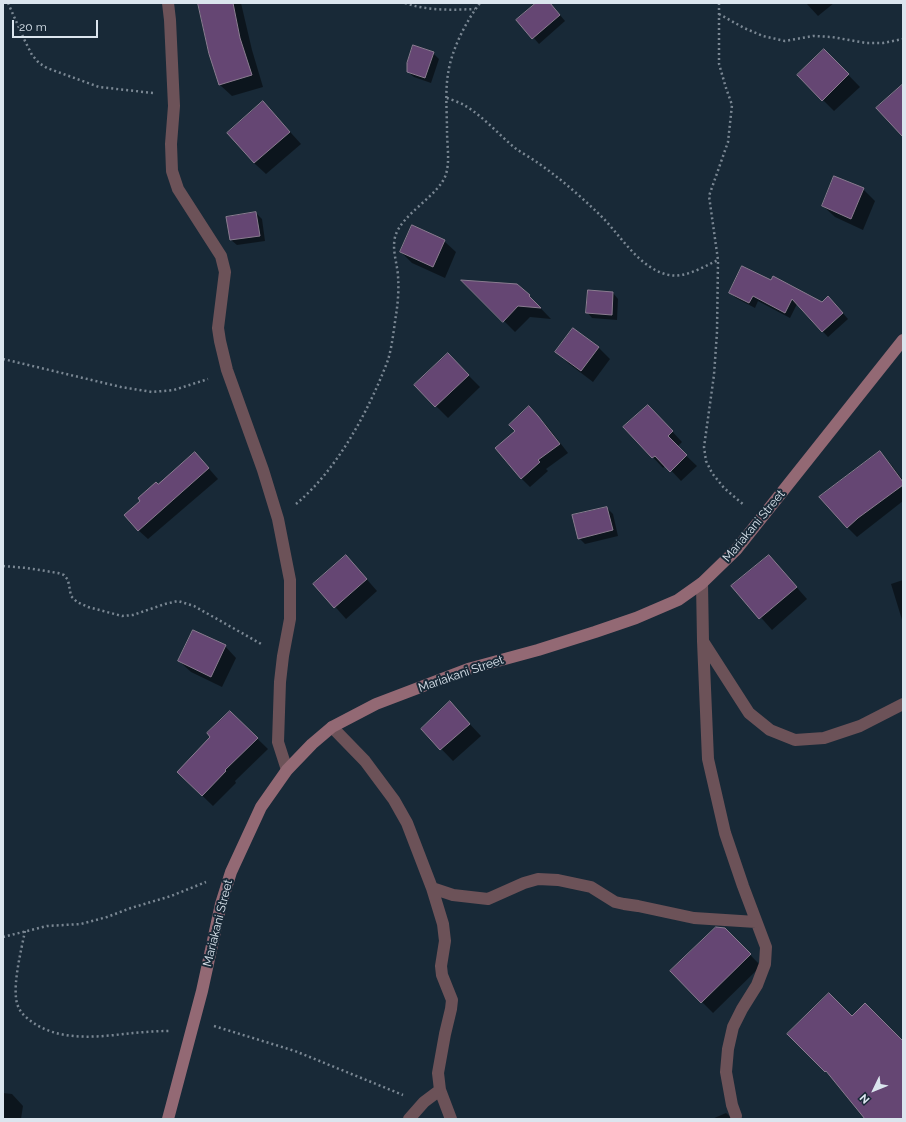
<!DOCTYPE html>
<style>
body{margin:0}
#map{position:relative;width:906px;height:1122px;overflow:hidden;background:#182937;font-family:Raleway,sans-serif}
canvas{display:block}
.frame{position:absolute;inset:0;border:4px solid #dbe5ee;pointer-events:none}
.north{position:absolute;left:854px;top:1070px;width:40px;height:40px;-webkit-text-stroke:3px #182937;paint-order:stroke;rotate:227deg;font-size:11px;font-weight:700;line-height:16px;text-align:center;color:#dbe5ee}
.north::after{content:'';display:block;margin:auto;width:14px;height:18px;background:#dbe5ee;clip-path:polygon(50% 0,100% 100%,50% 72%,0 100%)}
.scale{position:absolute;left:12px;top:20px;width:86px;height:18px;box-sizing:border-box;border:2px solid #dbe5ee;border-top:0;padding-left:5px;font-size:12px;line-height:14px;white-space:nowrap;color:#dbe5ee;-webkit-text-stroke:3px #182937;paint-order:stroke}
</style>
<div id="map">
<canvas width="906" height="1122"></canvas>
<div class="frame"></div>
<div class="north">N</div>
<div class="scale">20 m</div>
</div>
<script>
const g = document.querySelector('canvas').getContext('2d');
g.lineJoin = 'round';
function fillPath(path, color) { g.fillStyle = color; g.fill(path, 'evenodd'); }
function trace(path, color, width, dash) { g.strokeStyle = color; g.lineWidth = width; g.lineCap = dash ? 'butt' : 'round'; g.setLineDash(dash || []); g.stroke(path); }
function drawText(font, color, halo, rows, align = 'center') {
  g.font = font + ' Raleway,sans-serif'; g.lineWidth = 4; g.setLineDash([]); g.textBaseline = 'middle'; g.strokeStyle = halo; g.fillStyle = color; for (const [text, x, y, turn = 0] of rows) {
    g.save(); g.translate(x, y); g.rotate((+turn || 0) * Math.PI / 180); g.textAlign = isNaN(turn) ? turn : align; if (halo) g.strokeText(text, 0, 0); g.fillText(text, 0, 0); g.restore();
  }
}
const shadow = new Path2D(`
 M 199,3 L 241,3 L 252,50 L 263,87 L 232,96 L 220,85 L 210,54 Z
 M 538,3 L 550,3 L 565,21 L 539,44 L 518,20 Z
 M 806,3 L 834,3 L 818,16 Z
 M 824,50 L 860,87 L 834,111 L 798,75 Z
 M 433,53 L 439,59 L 431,83 L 414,77 L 408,72 Z
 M 263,102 L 301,144 L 266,174 L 254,163 Z
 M 863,189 L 875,201 L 863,230 L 835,217 L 823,206 Z
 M 256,213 L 262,219 L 265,241 L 237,245 L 231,240 Z
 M 444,241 L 456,252 L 445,278 L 412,263 L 401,252 Z
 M 464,281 L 529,296 L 551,319 L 530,317 L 515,332 Z
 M 771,281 L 822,303 L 834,303 L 848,319 L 828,337 L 797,304 L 790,318 L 758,301 L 755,308 L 736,298 L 730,293 Z
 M 613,293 L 618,299 L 617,320 L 592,318 L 587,312 Z
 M 599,348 L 610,359 L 593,382 L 568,363 L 557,351 Z
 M 459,366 L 480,387 L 448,418 L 415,385 Z
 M 529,407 L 547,426 L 568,453 L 546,469 L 548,471 L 530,487 L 521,478 L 516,431 Z
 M 658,416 L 682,442 L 677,447 L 697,466 L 681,481 L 666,465 L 663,468 L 625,427 Z
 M 880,453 L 889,462 L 903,480 L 903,501 L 857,537 L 847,527 Z
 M 204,463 L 218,479 L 148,539 L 138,530 L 158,486 Z
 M 607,508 L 613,514 L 618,536 L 585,544 L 579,538 Z
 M 769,556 L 807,599 L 772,630 L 733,586 Z
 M 357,568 L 377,591 L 346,619 L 315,584 Z
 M 903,580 L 903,623 L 891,584 Z
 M 225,646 L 236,658 L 222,687 L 191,672 L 179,661 Z
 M 450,703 L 481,736 L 453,761 L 422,729 Z
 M 230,712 L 268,749 L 235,781 L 236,783 L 213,806 L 189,783 Z
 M 724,928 L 761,966 L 713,1013 L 671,971 Z
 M 3,1093 L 12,1094 L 23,1106 L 21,1119 L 3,1119 Z
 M 726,1113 L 733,1119 L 712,1119 Z`);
const building = new Path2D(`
 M 198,3 L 233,3 L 240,38 L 252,75 L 219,85 L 209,54 Z
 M 536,3 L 550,3 L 560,15 L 532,39 L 516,20 Z
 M 413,45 L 434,52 L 425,78 L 407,72 L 407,63 Z
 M 824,49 L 849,74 L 822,101 L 797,75 Z
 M 903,84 L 903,137 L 876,108 Z
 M 263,101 L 290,132 L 254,163 L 227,133 Z
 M 834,176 L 864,188 L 851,219 L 822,206 Z
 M 256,212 L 260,236 L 230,240 L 226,217 Z
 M 412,225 L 445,240 L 433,267 L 400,252 Z
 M 742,266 L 771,280 L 773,276 L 822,302 L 828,296 L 843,313 L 822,332 L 792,299 L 785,313 L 753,296 L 749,303 L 729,293 Z
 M 461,280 L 517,284 L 530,295 L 529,296 L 541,308 L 518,306 L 503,322 Z
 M 588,290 L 613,292 L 612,315 L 586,313 Z
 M 573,328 L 599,347 L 581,371 L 555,352 Z
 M 448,353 L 469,375 L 435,407 L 414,385 Z
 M 648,405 L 673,431 L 668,436 L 687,455 L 670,472 L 655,456 L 652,458 L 623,427 Z
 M 529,406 L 538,416 L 560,444 L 538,460 L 540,462 L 521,479 L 495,448 L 515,431 L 509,425 Z
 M 880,451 L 903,482 L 903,485 L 858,518 L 847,528 L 819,497 Z
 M 195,452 L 209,468 L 138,531 L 124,515 L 140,501 L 138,498 L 156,482 L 158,484 Z
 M 607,507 L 613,530 L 578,539 L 572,515 Z
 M 346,555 L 367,579 L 334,608 L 313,584 Z
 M 769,555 L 797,587 L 759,619 L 731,586 Z
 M 193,630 L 226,645 L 211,677 L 178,661 Z
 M 450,701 L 470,724 L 440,750 L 421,729 Z
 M 230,711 L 258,738 L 225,770 L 226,771 L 202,796 L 177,772 L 210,737 L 207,733 Z
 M 716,927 L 725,928 L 751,954 L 701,1003 L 670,971 Z
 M 829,993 L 852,1016 L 865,1003 L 903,1041 L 903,1119 L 865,1119 L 826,1071 L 825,1072 L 787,1034 Z`);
const path = new Path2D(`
 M 8,3 L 24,39 L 32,55 L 39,63 L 47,68 L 99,87 L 153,93
 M 405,3 C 427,11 452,10 475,9
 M 719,3 L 719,64 L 726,88 L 732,105 L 728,142 L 709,196 L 718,260 L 717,332 L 714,375 L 704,447 L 706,461 L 712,473 L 724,488 L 744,505
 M 719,14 L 744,28 L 763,36 L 785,41 L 813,36 L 832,37 L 866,43 L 883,43 L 903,39
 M 447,98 C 452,100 459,102 464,105 C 483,116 498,134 515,148 C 522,153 531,158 538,163 C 560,178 580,196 599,214 C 620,234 639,269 669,275 C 686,278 703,267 718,260
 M 3,359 L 121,387 L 152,392 L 174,390 L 208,379
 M 296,504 C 338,469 369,410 388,360 C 392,347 394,328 396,315 C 398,303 399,288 398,276 C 397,262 392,251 395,237 C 401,214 440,195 446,174 C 450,161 447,145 447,131 C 447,113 445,92 448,74 C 451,51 466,21 480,3
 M 3,566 L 27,568 L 58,573 L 64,575 L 68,580 L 71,596 L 77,602 L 88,607 L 122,616 L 133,615 L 165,604 L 178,601 L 194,606 L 263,645
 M 25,931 C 21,951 14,979 16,998 C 17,1007 21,1013 27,1018 C 56,1043 98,1037 133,1033 C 145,1032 157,1031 169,1031
 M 3,937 L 47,926 L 81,924 L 107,917 L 131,908 L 171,896 L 206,882
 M 214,1026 L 295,1051 L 403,1095`);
const street = new Path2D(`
 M 168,3 L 170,20 L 174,106 L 171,144 L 172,171 L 178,189 L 221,256 L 225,272 L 218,328 L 220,341 L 227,370 L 263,470 L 278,519 L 290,580 L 290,619 L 283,656 L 280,682 L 278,742 L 287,770
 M 702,583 L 703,641 L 708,759 L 725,833 L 743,886 L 766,947 L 765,964 L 757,985 L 742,1009 L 733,1027 L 728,1049 L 726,1072 L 732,1105 L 736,1116
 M 704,643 L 749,713 L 770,730 L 795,740 L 824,738 L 860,726 L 903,704
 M 332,727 L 365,761 L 394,800 L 407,823 L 432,888 L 443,924 L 445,941 L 441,966 L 442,975 L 452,1000 L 451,1009 L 445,1034 L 438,1073 L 440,1090 L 451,1119
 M 432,888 L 453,895 L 488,899 L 524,883 L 538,879 L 558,880 L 591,887 L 615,902 L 624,904 L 638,906 L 694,918 L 756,922
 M 409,1119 L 424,1102 L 440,1090`);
const secondary = new Path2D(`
 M 168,1119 L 202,991 L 221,904 L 231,872 L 261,807 L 287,770 L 312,744 L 332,727 L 376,704 L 468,669 L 538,650 L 595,632 L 636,618 L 678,600 L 702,583 L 736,550 L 903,340`);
const streetNames = [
 ["Mariakani Street",754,526,-50],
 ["Mariakani Street",461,674,-19],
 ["Mariakani Street",218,923,-76]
];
fillPath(shadow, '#0007');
fillPath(building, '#654673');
trace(building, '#8a7c90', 1);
trace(path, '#7a8793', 2.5, [2, 3]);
trace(street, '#6c5258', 12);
trace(secondary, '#936974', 12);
drawText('12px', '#dbe5ee', '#182937', streetNames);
</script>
